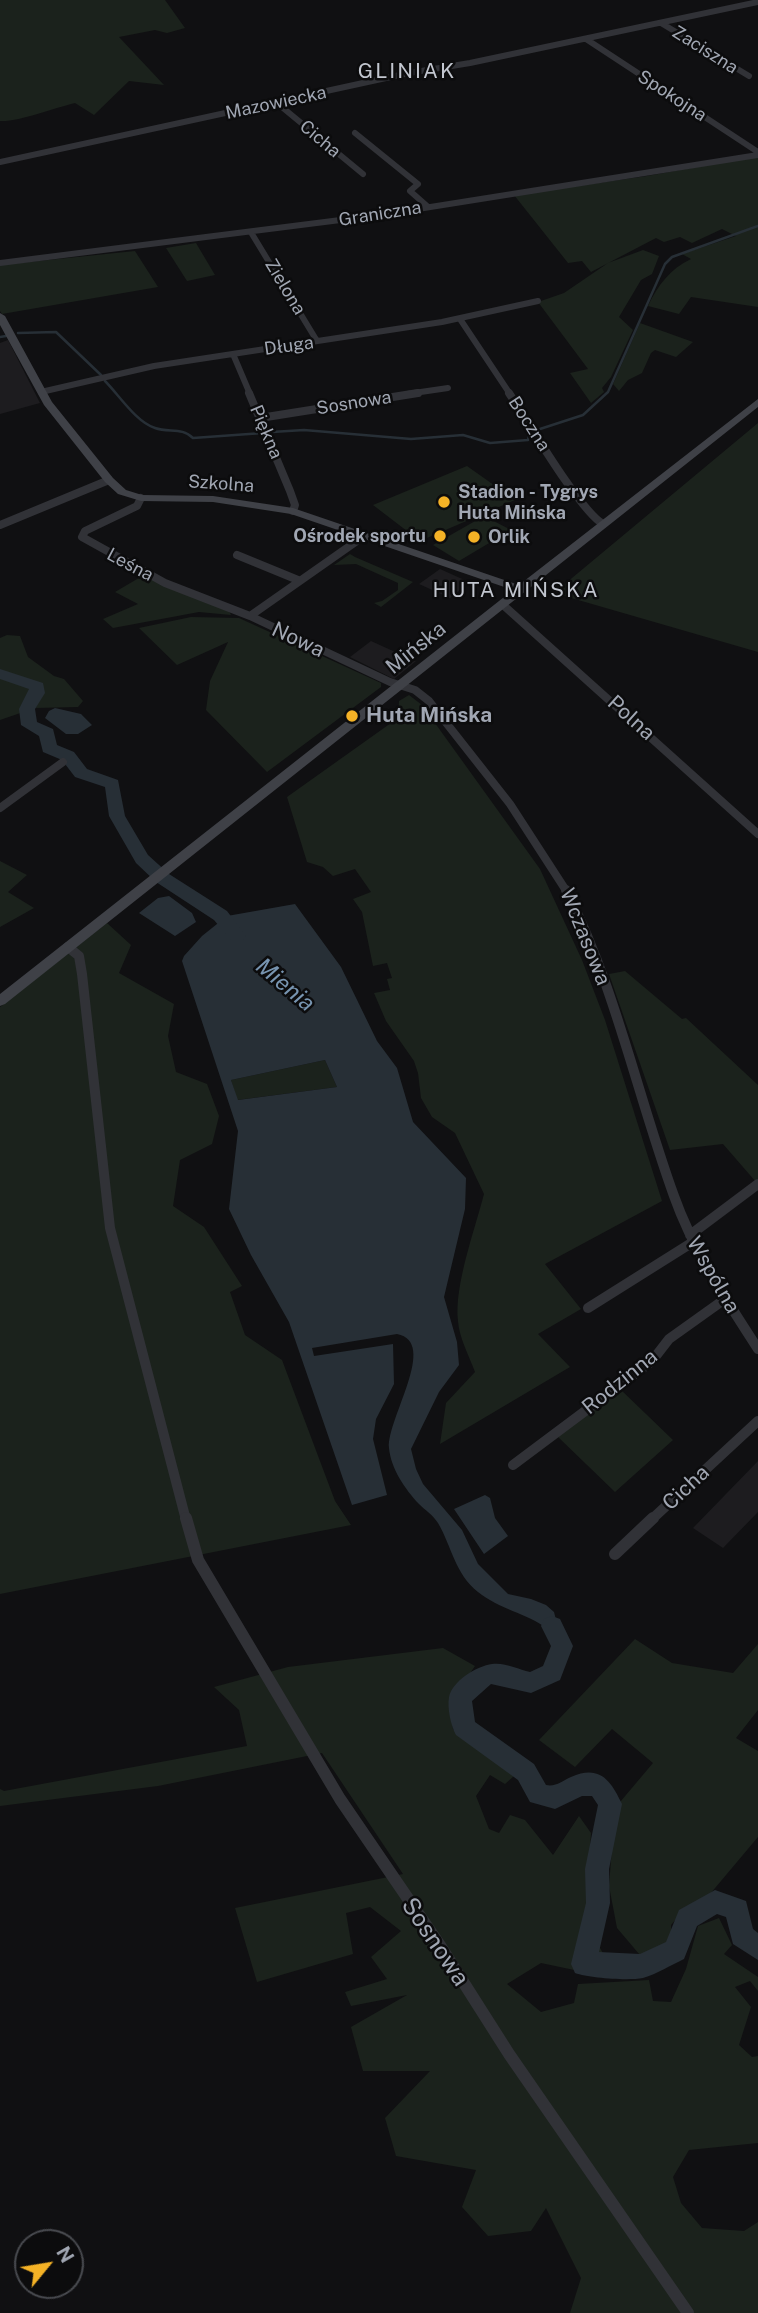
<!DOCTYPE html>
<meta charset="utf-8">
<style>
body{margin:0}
#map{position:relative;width:758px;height:2313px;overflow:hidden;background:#101012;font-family:"Public Sans",sans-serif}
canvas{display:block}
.north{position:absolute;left:14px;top:2229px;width:70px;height:70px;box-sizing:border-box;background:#0c0c0d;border:2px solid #484a4f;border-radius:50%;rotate:60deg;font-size:19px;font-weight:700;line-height:28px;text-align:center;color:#a1a7b3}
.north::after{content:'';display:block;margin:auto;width:24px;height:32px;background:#f4b226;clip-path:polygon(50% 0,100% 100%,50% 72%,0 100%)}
</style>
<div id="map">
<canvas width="758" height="2313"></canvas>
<div class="north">N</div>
</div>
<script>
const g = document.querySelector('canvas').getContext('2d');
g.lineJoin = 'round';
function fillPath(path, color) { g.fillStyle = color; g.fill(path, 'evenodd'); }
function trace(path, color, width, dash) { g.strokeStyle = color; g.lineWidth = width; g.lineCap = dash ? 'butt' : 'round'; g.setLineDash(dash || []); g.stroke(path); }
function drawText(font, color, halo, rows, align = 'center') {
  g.font = font + ' "Public Sans",sans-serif'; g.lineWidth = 5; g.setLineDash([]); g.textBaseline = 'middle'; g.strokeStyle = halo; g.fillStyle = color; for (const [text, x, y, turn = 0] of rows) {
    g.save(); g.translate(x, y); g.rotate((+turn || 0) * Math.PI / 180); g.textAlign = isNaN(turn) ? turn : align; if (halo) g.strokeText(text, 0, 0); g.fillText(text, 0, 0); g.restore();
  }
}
const built = new Path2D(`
 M 8,340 L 40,403 L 0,414 L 0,343 Z
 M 440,569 L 460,578 L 470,582 L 450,598 L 419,584 Z
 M 371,641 L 393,651 L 416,661 L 394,679 L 350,657 Z
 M 758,1461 L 758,1512 L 723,1548 L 693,1528 Z`);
const green = new Path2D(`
 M 0,0 L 165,0 L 185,28 L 167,33 L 155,30 L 119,37 L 164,85 L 129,81 L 94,115 L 75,103 C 54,108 19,122 0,121 Z
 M 758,156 L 758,307 L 691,297 L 679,314 L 648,306 C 658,285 670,269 691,259 L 682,254 L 736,236 L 722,229 L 692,243 L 680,237 L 664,242 L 656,238 L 591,272 L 582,261 L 568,263 L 514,195 L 647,176 Z
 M 196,243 L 215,275 L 187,281 L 166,248 Z
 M 643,250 L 659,256 L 652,274 L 641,280 L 619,317 L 633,330 L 611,377 L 602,388 L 604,392 L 591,403 L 570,373 L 588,369 L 538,302 L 564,293 L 608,263 Z
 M 135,251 L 158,287 L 2,314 L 0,311 L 0,265 Z
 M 640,323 L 693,342 L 676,357 L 655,350 L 651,353 L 642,373 L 628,380 L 619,391 L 613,384 Z
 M 758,423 L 758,652 L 554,593 Z
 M 467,466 L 515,500 L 420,541 L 373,505 Z
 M 484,516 L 511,530 L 459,561 L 433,545 Z
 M 350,554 L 355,557 L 413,582 L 381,607 L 374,603 L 382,601 L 398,590 L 398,583 L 356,564 L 334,565 Z
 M 144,575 L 229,611 L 231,615 L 199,612 L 113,628 L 103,619 L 138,604 L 115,592 Z
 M 191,617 L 239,618 L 381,683 L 381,687 L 267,772 L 206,710 L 210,681 L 228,642 L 177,665 L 139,628 Z
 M 7,635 L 20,636 L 28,657 L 54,676 L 64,679 L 83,701 L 78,707 L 35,708 L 0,720 L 0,638 Z
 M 409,695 L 422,705 L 540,869 L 582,960 L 605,1020 L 662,1201 L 545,1264 L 581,1309 L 538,1334 L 570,1367 L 440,1444 L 446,1403 L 475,1372 C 469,1356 459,1337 458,1321 C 454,1286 475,1229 484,1194 L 455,1133 L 432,1117 L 421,1098 L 418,1073 L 414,1061 L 386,1021 L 374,993 L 390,990 L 387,979 L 392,978 L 387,963 L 373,966 L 362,912 L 353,899 L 371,892 L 355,869 L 333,876 L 323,867 L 307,862 L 287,797 L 398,718 L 399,701 Z
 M 0,861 L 27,875 L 8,892 L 34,908 L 0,927 Z
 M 107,923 L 131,945 L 119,973 L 174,1004 L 168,1036 L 176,1072 L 207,1084 L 219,1116 L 212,1144 L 180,1160 L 173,1206 L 204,1227 L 242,1286 L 230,1292 L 245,1335 L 282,1360 L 335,1501 L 351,1525 L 0,1594 L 0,1007 Z
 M 625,971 L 682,1019 L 686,1018 L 758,1085 L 758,1180 L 756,1182 L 723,1144 L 670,1150 L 609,974 Z
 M 325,1060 L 337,1087 L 237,1100 L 231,1080 Z
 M 620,1389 L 673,1440 L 615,1492 L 557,1436 Z
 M 635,1639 L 672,1663 L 733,1673 L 758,1644 L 758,1710 L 736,1738 L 758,1751 L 758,1837 L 705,1900 L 683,1911 L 671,1925 L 671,1940 L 645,1961 L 617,1928 L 609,1886 L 615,1808 L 653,1763 L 612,1729 L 575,1767 L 539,1740 Z
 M 443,1648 L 475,1666 L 450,1703 L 453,1729 L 514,1776 L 505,1784 L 490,1775 L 476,1796 L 489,1829 L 499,1833 L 510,1815 L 525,1820 L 553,1855 L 579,1816 L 591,1833 L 585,1922 L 604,1955 L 579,1971 L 541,1963 L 507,1984 L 541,2012 L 574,2003 L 578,1984 L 649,1980 L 653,2001 L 671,2002 L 686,1969 L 698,1926 L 719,1918 L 732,1945 L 724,1954 L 758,1977 L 758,1991 L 750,1981 L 735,1987 L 751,2007 L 739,2045 L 752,2057 L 758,2056 L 758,2143 L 689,2150 L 673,2177 L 681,2203 L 702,2228 L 744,2231 L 758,2222 L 758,2313 L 570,2313 L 581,2278 L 546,2208 L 531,2231 L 488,2236 L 462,2207 L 476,2170 L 396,2156 L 385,2118 L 430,2071 L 363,2071 L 351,2027 L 407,1995 L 351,2006 L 345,1992 L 387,1979 L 371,1957 L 401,1931 L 370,1907 L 346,1913 L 353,1954 L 257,1982 L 235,1908 L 403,1874 L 322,1753 L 158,1786 L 0,1806 L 0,1789 L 4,1791 L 247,1746 L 239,1710 L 214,1687 L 288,1667 Z`);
const water = new Path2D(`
 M 55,708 L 81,714 L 92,725 L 78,734 L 66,734 L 45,718 L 49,711 Z
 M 169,896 L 192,913 L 196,922 L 175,936 L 139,913 L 158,898 Z
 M 295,904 L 341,967 L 377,1041 L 397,1068 L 413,1122 L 466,1178 L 465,1209 L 444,1297 L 457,1342 L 459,1365 L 439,1392 L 411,1449 L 416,1469 L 423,1484 L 462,1530 L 478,1564 L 508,1594 L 531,1599 L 546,1605 L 554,1612 L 556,1620 L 566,1633 L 569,1651 L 550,1640 L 548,1629 C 526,1613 499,1609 478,1592 C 455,1574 452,1547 438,1523 C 433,1515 425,1510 419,1504 C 405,1489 391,1469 389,1448 C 387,1418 439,1342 397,1334 L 312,1348 L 314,1356 L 393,1344 L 394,1384 L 376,1419 L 373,1439 L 387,1495 L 352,1505 L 289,1322 L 251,1255 L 229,1209 L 238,1131 L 182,961 L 184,956 L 202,936 L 227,916 ZM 325,1060 L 337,1087 L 238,1100 L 231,1080 Z
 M 485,1495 L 490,1498 L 495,1518 L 508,1536 L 484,1554 L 454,1509 Z`);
const stream = new Path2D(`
 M 18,333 L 56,332 L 101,375
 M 0,337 L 6,336
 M 105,381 C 119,395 136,422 155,428 C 169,433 182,427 193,438 L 263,433
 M 540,429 L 583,415 L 608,392 L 665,264 L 672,257 L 758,226
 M 272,432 L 304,430 L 411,439 L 463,435 L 490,443 L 528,440 L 530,431`);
const river = new Path2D(`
 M 0,669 L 43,683 L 45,693 L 35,709 L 37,722 L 53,729 L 57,745 L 74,752 L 87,769 L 118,780 L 125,816 L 148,855 L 169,874 L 227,911 L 246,936 L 243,940 L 231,940 L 214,920 L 156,882 L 136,863 L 109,816 L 105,787 L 75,777 L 62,760 L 43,752 L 39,736 L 21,725 L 19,709 L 29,689 L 0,679 Z
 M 552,1616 L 560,1619 L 573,1646 L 560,1680 L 531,1693 L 491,1684 L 472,1701 L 475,1722 L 534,1764 L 546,1785 C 556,1787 562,1781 571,1777 C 600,1764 611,1781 622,1804 L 609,1869 L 610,1903 L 599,1952 L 640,1954 L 666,1942 L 679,1910 L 715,1890 L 746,1901 L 753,1929 L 758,1933 L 758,1960 L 733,1944 L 726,1917 L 717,1914 L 697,1926 L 684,1959 C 671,1965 657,1974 643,1978 C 628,1981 589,1978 575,1973 L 571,1964 L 586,1903 L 585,1869 L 598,1805 L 592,1796 L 582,1796 L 555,1809 L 530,1802 L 518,1780 L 456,1735 C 451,1726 447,1708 449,1697 C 452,1681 477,1666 492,1664 C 504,1662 518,1669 530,1672 L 543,1666 L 551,1646 L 541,1626 L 544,1619 Z`);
const streetFar3 = new Path2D(`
 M 661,23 L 749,76
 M 586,39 L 758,152
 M 277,103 L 363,174
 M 355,133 L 418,184 L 410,191 L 427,206
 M 0,162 L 409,73 L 470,63 L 758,2
 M 252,234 L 317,341
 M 0,263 L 380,215 L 758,155
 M 460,319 L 510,394
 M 233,354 L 250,394
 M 41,392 L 154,366 L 442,322 L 538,301
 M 407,394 L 448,388`);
const streetFar2 = new Path2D(`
 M 249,393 L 290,491 L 295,505 L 293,511
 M 509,393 C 527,420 580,511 603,524
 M 260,418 L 418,393
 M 141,498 L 137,506 L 85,531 L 82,537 L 165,583 L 250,616
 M 0,525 L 109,480
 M 364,536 L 250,616 L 390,682 L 415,690 L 429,701 L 510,804 L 567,892
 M 237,555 L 298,580
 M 502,604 L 758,834
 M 0,808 L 63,762`);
const streetFar1 = new Path2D(`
 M 566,890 C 615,986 637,1094 674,1196 C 693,1250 727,1301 758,1349
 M 68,947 L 79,956 L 82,974 L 110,1228 L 186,1520
 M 690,1235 L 758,1184
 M 588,1308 L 693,1242
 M 513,1465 L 652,1361 L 669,1339 L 725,1299
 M 651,1520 L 758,1421`);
const street = new Path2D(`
 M 186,1518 L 198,1560 L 340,1799 L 441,1947 L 509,2054 L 688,2313
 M 615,1554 L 653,1518`);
const secondary = new Path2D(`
 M 0,313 L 5,316 L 52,402 L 113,478 L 126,490 L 142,495 L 213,496 L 293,508 L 519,585 L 758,399 L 758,407 L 5,1004 L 0,1006 L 0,994 L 513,590 L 291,514 L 213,502 L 141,501 L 118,494 L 105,482 L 44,405 L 0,325 Z`);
const markers = [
 [444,502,7,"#f4b226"],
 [440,536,7,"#f4b226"],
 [474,537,7,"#f4b226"],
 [352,716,7,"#f4b226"]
];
const farStreetnames = [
 ["Zaciszna",705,50,32],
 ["Spokojna",672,96,33],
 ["Mazowiecka",276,103,-12],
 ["Cicha",320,139,40],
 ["Graniczna",380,214,-9],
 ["Zielona",285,287,59],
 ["Długa",289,346,-8],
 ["Sosnowa",354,403,-9],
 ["Boczna",529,424,57],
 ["Piękna",266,432,67],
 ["Szkolna",221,484,4],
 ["Leśna",130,565,28]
];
const farPoinames = [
 ["Stadion - Tygrys",458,492],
 ["Huta Mińska",458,513],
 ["Ośrodek sportu",426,536,"right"],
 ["Orlik",488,537]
];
const farQuarternames = [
 ["GLINIAK",407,72],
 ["HUTA MIŃSKA",516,591]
];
const streetNames = [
 ["Nowa",298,640,25],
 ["Mińska",416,648,-39],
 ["Polna",631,718,42],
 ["Wczasowa",585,937,68],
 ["Wspólna",713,1275,60],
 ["Rodzinna",620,1382,-39],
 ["Cicha",686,1488,-43]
];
const poiNames = [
 ["Huta Mińska",366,716]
];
const waterNames = [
 ["Mienia",285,985,40]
];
const nearStreetnames = [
 ["Sosnowa",435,1942,56]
];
fillPath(built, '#1d1c1f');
fillPath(green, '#1b221c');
fillPath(water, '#272f36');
trace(stream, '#272f36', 2.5);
fillPath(river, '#272f36');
trace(streetFar3, '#313237', 6);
trace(streetFar2, '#313237', 8);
trace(streetFar1, '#313237', 10);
trace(street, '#313237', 12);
fillPath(secondary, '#3f4147');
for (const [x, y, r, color] of markers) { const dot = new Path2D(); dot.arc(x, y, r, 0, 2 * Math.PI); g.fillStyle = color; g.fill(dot); trace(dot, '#0c0c0d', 2.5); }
drawText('18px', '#a1a7b3', '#0c0c0d', farStreetnames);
drawText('bold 18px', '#a1a7b3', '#0c0c0d', farPoinames, 'left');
g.letterSpacing = '2px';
drawText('21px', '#c2c6cf', '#0c0c0d', farQuarternames);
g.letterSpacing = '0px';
drawText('21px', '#a1a7b3', '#0c0c0d', streetNames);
drawText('bold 21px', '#a1a7b3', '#0c0c0d', poiNames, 'left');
drawText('italic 23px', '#7794b0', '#0c0c0d', waterNames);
drawText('24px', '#a1a7b3', '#0c0c0d', nearStreetnames);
</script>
